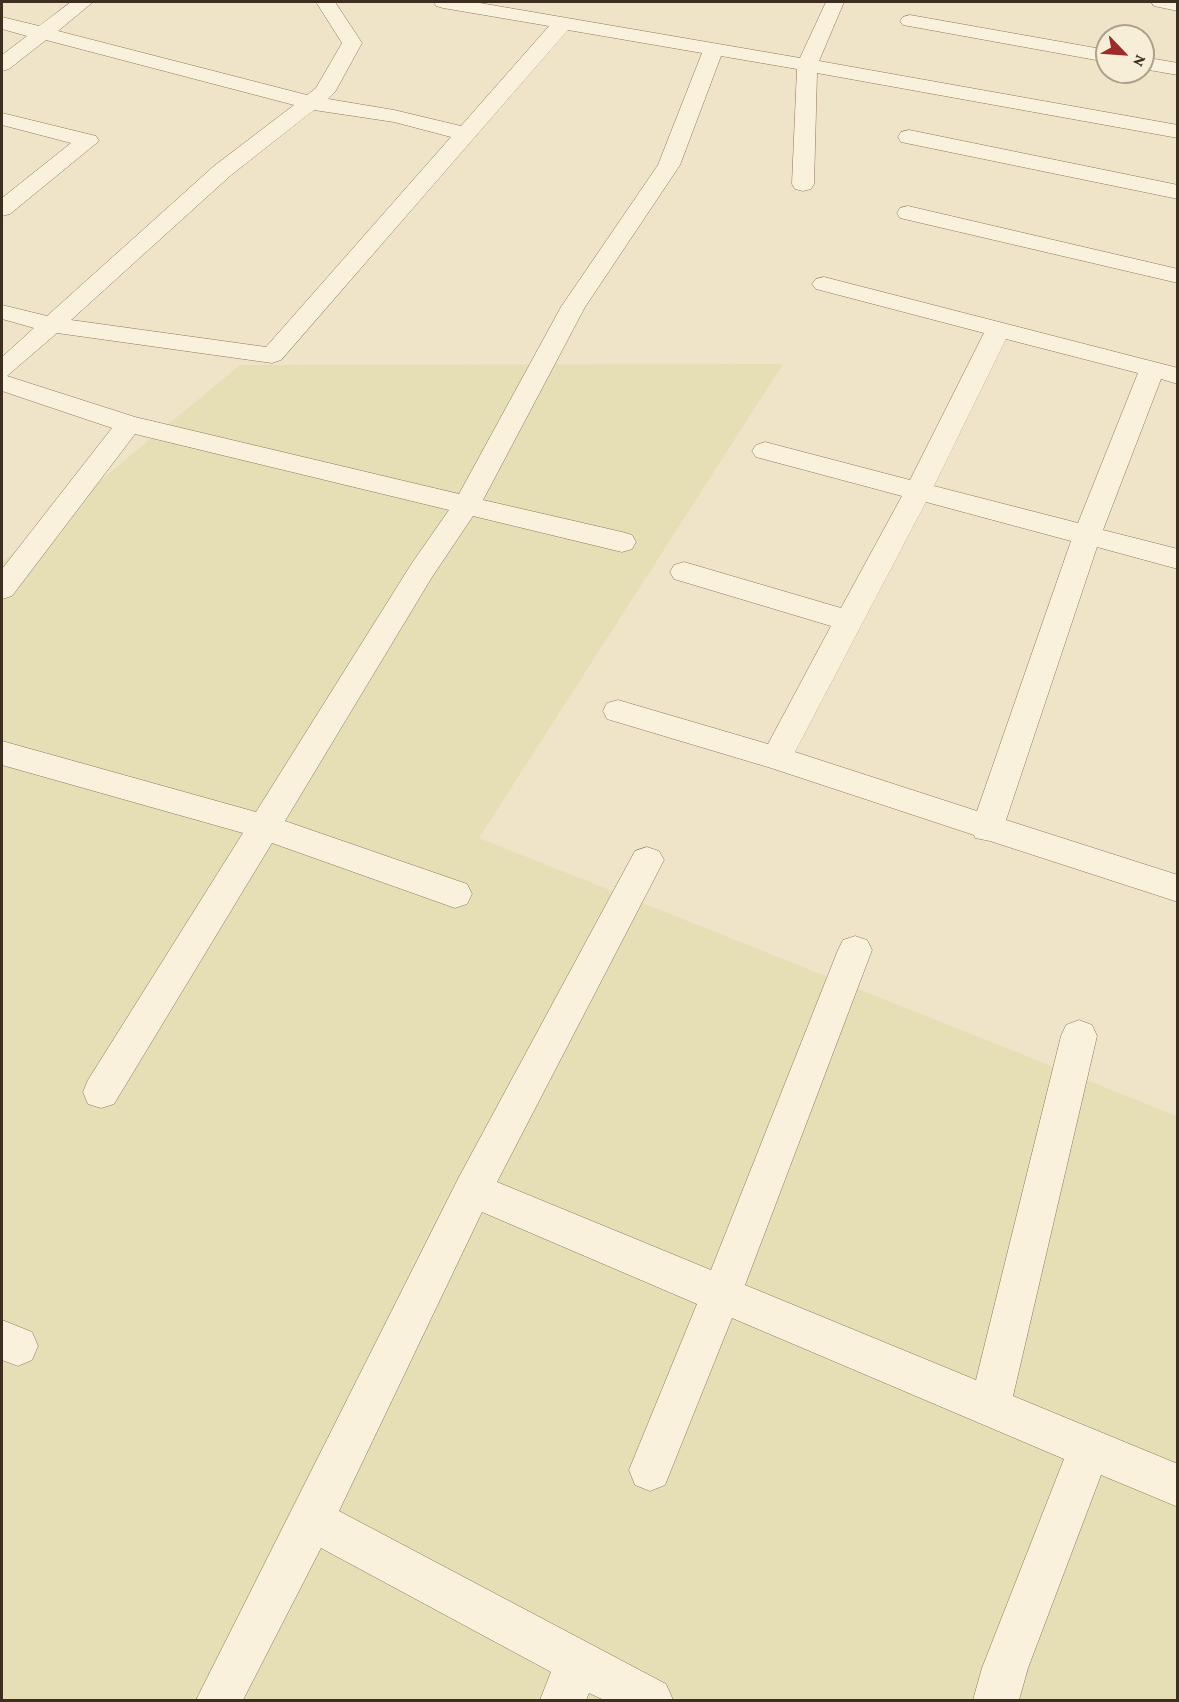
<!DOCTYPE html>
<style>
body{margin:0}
#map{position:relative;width:1179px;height:1702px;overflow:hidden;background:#f0e4c8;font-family:"Crimson Pro",serif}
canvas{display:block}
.frame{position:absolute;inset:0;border:3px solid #3d2e20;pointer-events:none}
.north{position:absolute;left:1095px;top:24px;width:60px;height:60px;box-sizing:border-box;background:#f7eed8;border:2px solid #ada18e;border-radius:50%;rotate:115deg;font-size:16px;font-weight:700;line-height:24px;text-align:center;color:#3d2e20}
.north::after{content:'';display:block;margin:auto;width:21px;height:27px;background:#9e2a2b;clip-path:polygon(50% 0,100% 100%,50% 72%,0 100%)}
</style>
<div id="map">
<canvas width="1179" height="1702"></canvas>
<div class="frame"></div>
<div class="north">N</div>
</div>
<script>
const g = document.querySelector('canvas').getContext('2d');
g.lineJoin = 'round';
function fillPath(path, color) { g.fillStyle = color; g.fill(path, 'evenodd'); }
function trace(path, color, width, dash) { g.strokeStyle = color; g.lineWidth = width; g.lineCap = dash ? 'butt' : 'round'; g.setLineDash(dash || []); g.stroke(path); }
const farmland = new Path2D(`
 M 783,364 L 479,838 L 1177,1116 L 1177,1700 L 2,1700 L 2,562 L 240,365 Z`);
const minor = new Path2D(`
 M 71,2 L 93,2 L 58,31 L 307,95 L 316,88 L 342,43 L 316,2 L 335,2 L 362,43 L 335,92 L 328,99 L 394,110 L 461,126 L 549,26 L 443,8 L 436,6 L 434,2 L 474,2 L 800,58 L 826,2 L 844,2 L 819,61 L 1178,125 L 1178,138 L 817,73 L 814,184 L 811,189 L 803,191 L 795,189 L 792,184 L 797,69 L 721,56 L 680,165 L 585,307 L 483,500 L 622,532 L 632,535 L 636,542 L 632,549 L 622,552 L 473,516 L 432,577 L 285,821 L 467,884 L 472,894 L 467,904 L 455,908 L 272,843 L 114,1104 L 101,1108 L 88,1104 L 83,1092 L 88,1080 L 243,833 L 2,765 L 2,741 L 256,812 L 412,563 L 449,510 L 135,434 L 12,596 L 2,599 L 2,569 L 112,428 L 2,391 L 2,357 L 34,328 L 2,319 L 2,305 L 47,316 L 214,166 L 294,105 L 46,40 L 9,69 L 2,71 L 2,55 L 27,36 L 2,29 L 2,17 L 39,26 ZM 568,30 L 702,53 L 658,165 L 561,307 L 459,494 L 135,417 L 7,376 L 57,333 L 272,363 L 281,360 ZM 314,110 L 394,122 L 451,137 L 266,347 L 71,320 L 230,176 Z
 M 1151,2 L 1178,2 L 1178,11 L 1154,6 Z
 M 910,15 L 1107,50 L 1107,62 L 903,25 L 900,21 L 903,17 Z
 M 1143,57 L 1178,63 L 1178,75 L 1143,69 Z
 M 2,113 L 96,136 L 99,141 L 10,214 L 2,216 L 2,198 L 71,143 L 2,125 Z
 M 909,130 L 1178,185 L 1178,199 L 901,142 L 898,137 L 901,132 Z
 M 908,206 L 1178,269 L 1178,283 L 900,218 L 897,213 L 900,208 Z
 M 824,277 L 1178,368 L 1178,384 L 1161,379 L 1103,530 L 1178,549 L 1178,569 L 1097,547 L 1006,820 L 1178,875 L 1178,902 L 990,841 L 975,838 L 974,835 L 771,768 L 607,719 L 603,711 L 607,703 L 618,700 L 768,744 L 831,626 L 674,579 L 670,572 L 674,565 L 684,562 L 841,608 L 902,496 L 756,457 L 752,451 L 756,445 L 765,442 L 910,480 L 984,333 L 816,289 L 812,284 L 816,279 ZM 1006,339 L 1138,373 L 1078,523 L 934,486 ZM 926,502 L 1071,541 L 977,811 L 795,752 Z
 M 647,847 L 659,851 L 664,860 L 497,1182 L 711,1270 L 838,950 L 843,940 L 855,936 L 867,940 L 872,950 L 745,1285 L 976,1380 L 1061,1036 L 1066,1025 L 1079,1020 L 1092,1025 L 1097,1036 L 1013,1396 L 1178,1464 L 1178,1507 L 1101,1475 L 1028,1668 L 1019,1700 L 973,1700 L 982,1668 L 1064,1459 L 732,1318 L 665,1485 L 650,1491 L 635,1485 L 629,1470 L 697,1304 L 482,1212 L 339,1511 L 666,1684 L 673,1700 L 604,1700 L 589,1693 L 586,1700 L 540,1700 L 551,1672 L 321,1548 L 243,1700 L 196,1700 L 459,1177 L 635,851 Z
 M 2,1320 L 32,1332 L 38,1346 L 32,1360 L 18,1366 L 2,1360 Z`);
fillPath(farmland, '#e6deb5');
trace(minor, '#8d765c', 1);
fillPath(minor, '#faf1dc');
</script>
